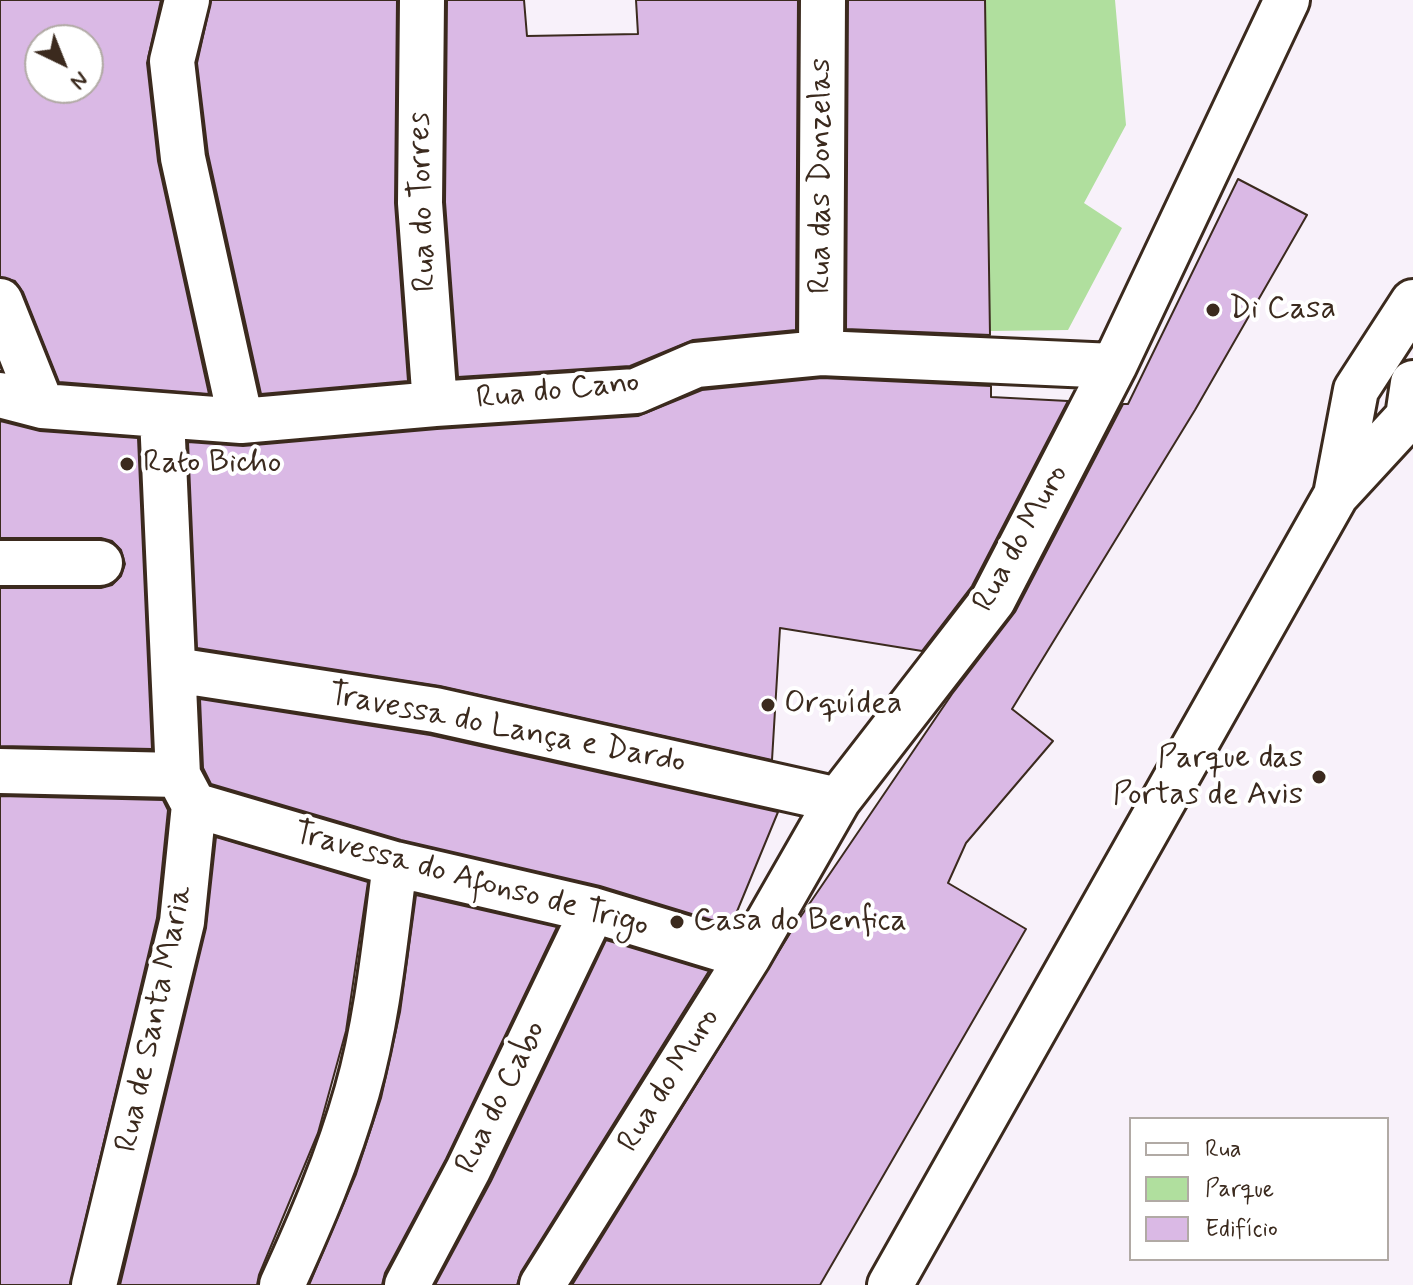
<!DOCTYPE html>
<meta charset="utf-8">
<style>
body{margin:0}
#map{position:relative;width:1413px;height:1285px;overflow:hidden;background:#f8f1fa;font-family:Mynerve,sans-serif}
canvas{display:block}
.legend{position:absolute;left:1129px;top:1117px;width:260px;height:144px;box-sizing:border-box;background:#fff;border:2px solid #b1aaa5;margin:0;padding:10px 14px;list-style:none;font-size:24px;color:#3b2a1e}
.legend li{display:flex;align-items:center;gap:16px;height:40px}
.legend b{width:40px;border:2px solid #b1aaa5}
.north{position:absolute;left:24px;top:24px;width:80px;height:80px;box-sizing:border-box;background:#fff;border:2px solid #b1aaa5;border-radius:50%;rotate:137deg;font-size:22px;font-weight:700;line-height:32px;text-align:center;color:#3b2a1e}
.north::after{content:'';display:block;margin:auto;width:28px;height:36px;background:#3b2a1e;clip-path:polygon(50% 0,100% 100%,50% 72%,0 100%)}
</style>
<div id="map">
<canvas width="1413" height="1285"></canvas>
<ul class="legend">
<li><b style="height:10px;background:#fff"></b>Rua</li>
<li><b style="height:22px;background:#b0df9e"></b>Parque</li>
<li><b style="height:22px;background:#dab9e5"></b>Edifício</li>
</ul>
<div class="north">N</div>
</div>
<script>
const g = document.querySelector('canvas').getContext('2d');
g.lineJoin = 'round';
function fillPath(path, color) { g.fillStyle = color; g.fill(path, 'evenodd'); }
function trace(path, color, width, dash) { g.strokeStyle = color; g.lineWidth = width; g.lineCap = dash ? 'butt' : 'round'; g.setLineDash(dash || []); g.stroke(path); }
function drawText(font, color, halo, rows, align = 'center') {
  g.font = font + ' Mynerve,sans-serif'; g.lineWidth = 8; g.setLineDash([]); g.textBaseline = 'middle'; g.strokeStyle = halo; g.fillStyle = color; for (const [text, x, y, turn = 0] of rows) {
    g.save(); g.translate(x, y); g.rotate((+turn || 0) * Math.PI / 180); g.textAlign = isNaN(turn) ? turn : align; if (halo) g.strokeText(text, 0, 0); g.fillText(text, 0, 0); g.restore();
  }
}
const green = new Path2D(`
 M 985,0 L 1115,0 L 1126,125 L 1084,203 L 1122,228 L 1068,330 L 990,331 Z`);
const building = new Path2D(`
 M 0,0 L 161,0 L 147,63 L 158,161 L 209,394 L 59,382 L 23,292 L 15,281 L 0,277 ZM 40,40 L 88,40 L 88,88 L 40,88 Z
 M 211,0 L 397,0 L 395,203 L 408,381 L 261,394 L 208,154 L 197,63 Z
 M 447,0 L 524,0 L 527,36 L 638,34 L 636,0 L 798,0 L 796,330 L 693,340 L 630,366 L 458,377 L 445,202 Z
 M 848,0 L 985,0 L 990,335 L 846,329 Z
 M 1238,179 L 1307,215 L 1195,410 L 1012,709 L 1053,741 L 966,843 L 948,883 L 1026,929 L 820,1285 L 572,1285 L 797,922 L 952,694 L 1015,612 L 1123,404 L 1128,404 Z
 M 822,378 L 991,386 L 991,397 L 1068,401 L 972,586 L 922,651 L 780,628 L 772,760 L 440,686 L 197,648 L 188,442 L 243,446 L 437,429 L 638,416 L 702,390 Z
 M 0,421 L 40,431 L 138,438 L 152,749 L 0,746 L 0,588 L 101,588 L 112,585 L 121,576 L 125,564 L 121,550 L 112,541 L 101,538 L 0,538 Z
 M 200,699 L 430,735 L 778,812 L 731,926 L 600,886 L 401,840 L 211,784 L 203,768 Z
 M 0,796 L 163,800 L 168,810 L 157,918 L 70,1285 L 0,1285 Z
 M 216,837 L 368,882 L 346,1031 L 318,1133 L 259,1275 L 257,1285 L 120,1285 L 206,928 Z
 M 416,895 L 557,927 L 446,1159 L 385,1273 L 382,1285 L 309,1285 L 356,1174 L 381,1098 L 400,1012 Z
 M 606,940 L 709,971 L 521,1272 L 517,1285 L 435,1285 L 491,1181 Z`);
const minor = new Path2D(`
 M 187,0 L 172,61 L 183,158 L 241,421
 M 422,0 L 420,203 L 435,404
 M 0,301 L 42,406
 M 821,353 L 823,0
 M 0,395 L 42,406 L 241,421 L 435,404 L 636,391 L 696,365 L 821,353 L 1114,366
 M 1336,495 L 1356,390 L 1413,302
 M 0,563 L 100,563
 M 175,670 L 435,710 L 838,800
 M 0,771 L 178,775
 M 194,805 L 395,864 L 593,910 L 748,957
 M 94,1285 L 182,922 L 194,805 L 178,775 L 162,417
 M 282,1285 C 311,1222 338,1159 357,1092 C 378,1018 385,940 395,864
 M 407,1285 L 468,1170 L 593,910
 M 542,1285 L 748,957 L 838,800 L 993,600 L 1114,366 L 1287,0
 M 890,1285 L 1336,495 L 1408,417 L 1413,383`);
const markers = [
 [1213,310,8,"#3b2a1e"],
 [127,464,8,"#3b2a1e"],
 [768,705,8,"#3b2a1e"],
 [1319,777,8,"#3b2a1e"],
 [677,922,8,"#3b2a1e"]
];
const streetNames = [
 ["Rua das Donzelas",822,176,-90],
 ["Rua do Torres",424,202,-92],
 ["Rua do Cano",558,392,-6],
 ["Rua do Muro",1022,539,-61],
 ["Travessa do Lança e Dardo",507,730,11],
 ["Travessa do Afonso de Trigo",471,881,15],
 ["Rua de Santa Maria",156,1019,-78],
 ["Rua do Muro",670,1081,-58],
 ["Rua do Cabo",502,1098,-64]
];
const poiNames = [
 ["Di Casa",1229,310],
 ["Rato Bicho",143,464],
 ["Orquídea",784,705],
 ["Parque das",1303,759,"right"],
 ["Portas de Avis",1303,796,"right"],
 ["Casa do Benfica",693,922]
];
fillPath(green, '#b0df9e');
fillPath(building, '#dab9e5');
trace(building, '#3b2a1e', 2);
trace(minor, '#3b2a1e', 50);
trace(minor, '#fff', 44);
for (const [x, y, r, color] of markers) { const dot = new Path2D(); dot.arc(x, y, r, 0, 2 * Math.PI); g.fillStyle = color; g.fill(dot); trace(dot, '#fff', 3); }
drawText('32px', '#3b2a1e', '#fff', streetNames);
drawText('32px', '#3b2a1e', '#fff', poiNames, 'left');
</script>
